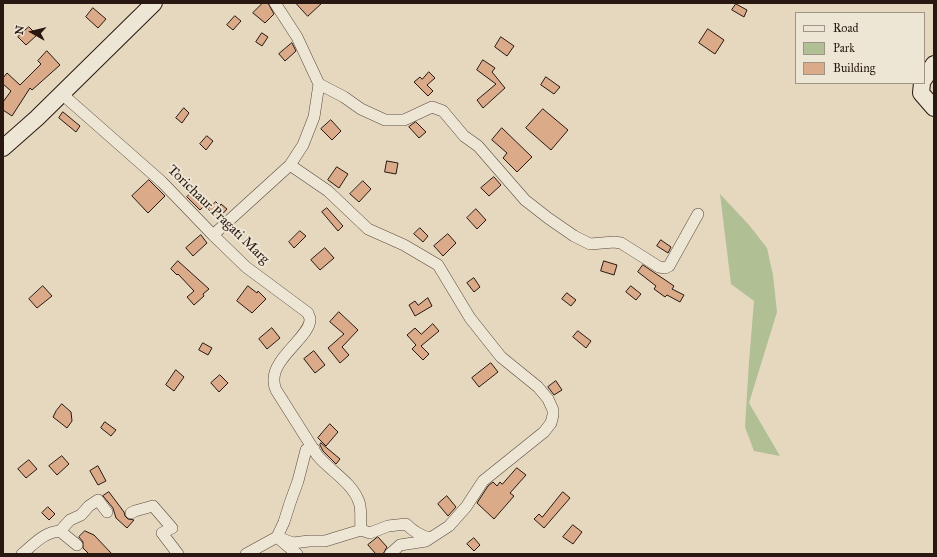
<!DOCTYPE html>
<style>
body{margin:0}
#map{position:relative;width:937px;height:557px;overflow:hidden;background:#e5d8bf;font-family:"IM FELL Great Primer",serif}
canvas{display:block}
.frame{position:absolute;inset:0;border:4px solid #281811;pointer-events:none}
.legend{position:absolute;left:795px;top:12px;width:130px;height:72px;box-sizing:border-box;background:#eee6d5;border:1px solid #9f9487;margin:0;padding:5px 7px;list-style:none;font-size:12px;color:#281811}
.legend li{display:flex;align-items:center;gap:8px;height:20px}
.legend b{width:20px;border:1px solid #9f9487}
.north{position:absolute;left:12px;top:12px;width:40px;height:40px;-webkit-text-stroke:3px #eee6d5;paint-order:stroke;rotate:278deg;font-size:11px;font-weight:700;line-height:16px;text-align:center;color:#281811}
.north::after{content:'';display:block;margin:auto;width:14px;height:18px;background:#281811;clip-path:polygon(50% 0,100% 100%,50% 72%,0 100%)}
</style>
<div id="map">
<canvas width="937" height="557"></canvas>
<div class="frame"></div>
<ul class="legend">
<li><b style="height:5px;background:#eee6d5"></b>Road</li>
<li><b style="height:11px;background:#b1bf95"></b>Park</li>
<li><b style="height:11px;background:#dbaa89"></b>Building</li>
</ul>
<div class="north">N</div>
</div>
<script>
const g = document.querySelector('canvas').getContext('2d');
g.lineJoin = 'round';
function fillPath(path, color) { g.fillStyle = color; g.fill(path, 'evenodd'); }
function trace(path, color, width, dash) { g.strokeStyle = color; g.lineWidth = width; g.lineCap = dash ? 'butt' : 'round'; g.setLineDash(dash || []); g.stroke(path); }
function drawText(font, color, halo, rows, align = 'center') {
  g.font = font + ' "IM FELL Great Primer",serif'; g.lineWidth = 4; g.setLineDash([]); g.textBaseline = 'middle'; g.strokeStyle = halo; g.fillStyle = color; for (const [text, x, y, turn = 0] of rows) {
    g.save(); g.translate(x, y); g.rotate((+turn || 0) * Math.PI / 180); g.textAlign = isNaN(turn) ? turn : align; if (halo) g.strokeText(text, 0, 0); g.fillText(text, 0, 0); g.restore();
  }
}
const green = new Path2D(`
 M 720,194 L 749,225 L 767,248 L 773,275 L 777,312 L 749,403 L 780,456 L 754,451 L 745,427 L 749,362 L 754,301 L 731,284 Z`);
const building = new Path2D(`
 M 263,3 L 268,3 L 274,14 L 265,23 L 253,13 Z
 M 296,3 L 322,3 L 308,16 Z
 M 736,4 L 747,10 L 744,17 L 732,10 Z
 M 93,8 L 106,19 L 98,28 L 86,17 Z
 M 235,16 L 241,21 L 233,30 L 227,25 Z
 M 29,27 L 37,35 L 26,45 L 18,37 Z
 M 708,29 L 724,40 L 715,54 L 699,43 Z
 M 262,33 L 268,37 L 262,46 L 256,42 Z
 M 501,37 L 514,46 L 507,56 L 495,47 Z
 M 292,43 L 296,51 L 285,61 L 279,54 Z
 M 47,51 L 60,65 L 32,90 L 30,88 L 12,116 L 3,110 L 3,102 L 11,91 L 3,84 L 3,78 L 7,73 L 20,85 L 41,64 L 38,61 Z
 M 483,60 L 495,68 L 492,72 L 505,88 L 483,108 L 477,100 L 496,84 L 477,70 Z
 M 429,72 L 435,78 L 427,85 L 433,91 L 428,96 L 414,82 L 420,77 L 422,79 Z
 M 546,77 L 560,87 L 554,94 L 541,85 Z
 M 184,108 L 189,113 L 182,123 L 176,118 Z
 M 543,109 L 568,130 L 551,150 L 526,128 Z
 M 63,112 L 80,126 L 76,132 L 59,118 Z
 M 331,120 L 341,131 L 332,140 L 321,129 Z
 M 416,122 L 426,132 L 419,138 L 409,127 Z
 M 502,128 L 532,157 L 517,172 L 503,158 L 507,153 L 492,140 Z
 M 207,136 L 213,141 L 206,150 L 200,144 Z
 M 387,161 L 398,163 L 396,174 L 385,172 Z
 M 337,167 L 348,174 L 339,188 L 328,180 Z
 M 494,177 L 501,185 L 489,196 L 481,188 Z
 M 149,180 L 165,196 L 148,213 L 132,196 Z
 M 363,181 L 371,189 L 359,202 L 350,194 Z
 M 192,192 L 205,205 L 200,210 L 187,197 Z
 M 216,202 L 220,206 L 221,204 L 227,209 L 218,219 L 208,209 Z
 M 327,208 L 343,226 L 338,231 L 322,212 Z
 M 476,209 L 486,220 L 477,229 L 467,218 Z
 M 420,228 L 428,236 L 423,242 L 414,234 Z
 M 300,231 L 306,236 L 294,248 L 289,242 Z
 M 448,234 L 456,243 L 443,256 L 434,246 Z
 M 201,235 L 207,243 L 193,256 L 186,248 Z
 M 661,240 L 671,247 L 668,253 L 657,246 Z
 M 325,248 L 334,258 L 320,270 L 311,260 Z
 M 178,261 L 209,289 L 203,294 L 204,296 L 194,305 L 187,297 L 194,291 L 178,274 L 177,275 L 171,269 Z
 M 604,261 L 617,265 L 614,275 L 601,271 Z
 M 643,265 L 674,286 L 672,289 L 684,295 L 680,302 L 667,295 L 665,297 L 654,289 L 656,286 L 638,272 Z
 M 474,278 L 480,287 L 474,292 L 467,283 Z
 M 43,286 L 52,296 L 37,308 L 29,299 Z
 M 248,286 L 257,293 L 258,291 L 266,299 L 252,313 L 237,301 Z
 M 631,286 L 641,294 L 636,300 L 626,292 Z
 M 567,293 L 576,300 L 571,306 L 562,299 Z
 M 428,298 L 432,306 L 415,316 L 409,305 L 415,301 L 418,305 Z
 M 339,312 L 358,330 L 342,347 L 349,355 L 340,363 L 328,348 L 344,334 L 330,322 Z
 M 433,324 L 439,331 L 421,346 L 429,354 L 423,360 L 412,349 L 416,345 L 407,335 L 415,328 L 421,334 Z
 M 272,328 L 280,338 L 267,349 L 259,339 Z
 M 578,331 L 591,341 L 586,348 L 573,337 Z
 M 203,343 L 212,348 L 208,355 L 199,350 Z
 M 314,351 L 325,365 L 315,373 L 304,359 Z
 M 491,363 L 498,372 L 479,387 L 472,378 Z
 M 176,370 L 184,377 L 174,391 L 166,385 Z
 M 220,375 L 228,383 L 219,392 L 211,383 Z
 M 556,381 L 562,390 L 554,395 L 548,387 Z
 M 62,404 L 71,412 L 72,421 L 67,428 L 53,417 L 56,411 Z
 M 105,422 L 116,430 L 111,436 L 101,428 Z
 M 330,424 L 338,432 L 326,446 L 318,438 Z
 M 321,443 L 340,459 L 336,464 L 323,451 L 320,445 Z
 M 62,456 L 69,464 L 57,475 L 49,466 Z
 M 29,460 L 37,469 L 26,478 L 18,469 Z
 M 98,466 L 106,481 L 98,485 L 90,471 Z
 M 517,468 L 526,475 L 510,493 L 514,496 L 494,519 L 477,503 L 488,486 L 493,482 L 497,486 L 500,482 L 502,484 Z
 M 109,492 L 124,512 L 125,516 L 128,519 L 134,520 L 127,528 L 116,518 L 113,508 L 103,496 Z
 M 563,492 L 570,498 L 544,528 L 534,519 L 539,514 L 542,517 Z
 M 447,496 L 456,507 L 448,516 L 438,504 Z
 M 48,507 L 55,514 L 49,520 L 42,513 Z
 M 573,525 L 582,532 L 573,544 L 563,537 Z
 M 85,531 L 94,535 L 112,554 L 89,554 L 83,548 L 83,542 L 79,537 Z
 M 378,537 L 387,547 L 383,554 L 376,554 L 368,545 Z
 M 474,538 L 480,545 L 474,551 L 467,544 Z`);
const street = new Path2D(`
 M 275,3 L 297,37 L 319,84 L 314,117 L 303,145 L 290,165 L 328,191 L 368,229 L 404,245 L 438,265 L 470,318 L 501,357 L 538,387 L 548,399 L 553,410 L 553,415 L 551,423 L 544,432 L 483,481 L 466,507 L 449,526 L 426,541 L 400,545 L 390,554
 M 319,84 L 344,97 L 361,109 L 385,120 L 404,120 L 432,107 L 443,111 L 464,136 L 478,146 L 525,200 L 548,218 L 574,236 L 590,244 L 614,242 L 621,243 L 659,267 L 665,268 L 669,266 L 698,214
 M 62,94 L 162,182 L 213,235 L 246,267 L 308,313 C 308,315 310,317 310,319 C 311,336 272,358 274,381 C 274,384 275,388 276,390 L 317,455 C 330,471 352,482 359,502 C 362,508 360,523 361,530
 M 213,235 L 290,165
 M 131,513 L 135,511 L 153,506 L 172,528 L 162,533 L 178,554
 M 60,531 L 77,545
 M 22,554 C 34,544 44,532 60,531 L 70,520 L 81,515 L 89,506 L 98,500 L 107,512
 M 246,554 L 277,537 L 293,543 L 309,541 L 325,541 L 361,530 L 370,533 L 388,526 L 406,524 C 413,531 420,536 430,538
 M 297,554 L 277,537 L 284,522 L 290,503 L 298,481 L 306,450 L 314,449`);
const secondary = new Path2D(`
 M 924,79 L 934,64
 M 922,83 L 921,93 L 934,108
 M 3,148 L 37,118 L 154,3`);
const streetNames = [
 ["Torichaur Pragati Marg",218,215,44]
];
fillPath(green, '#b1bf95');
fillPath(building, '#dbaa89');
trace(building, '#281811', 1);
trace(street, '#57483c', 12);
trace(secondary, '#281811', 18);
trace(street, '#eee6d5', 11);
trace(secondary, '#eee6d5', 16);
drawText('14px', '#281811', '#eee6d5', streetNames);
</script>
